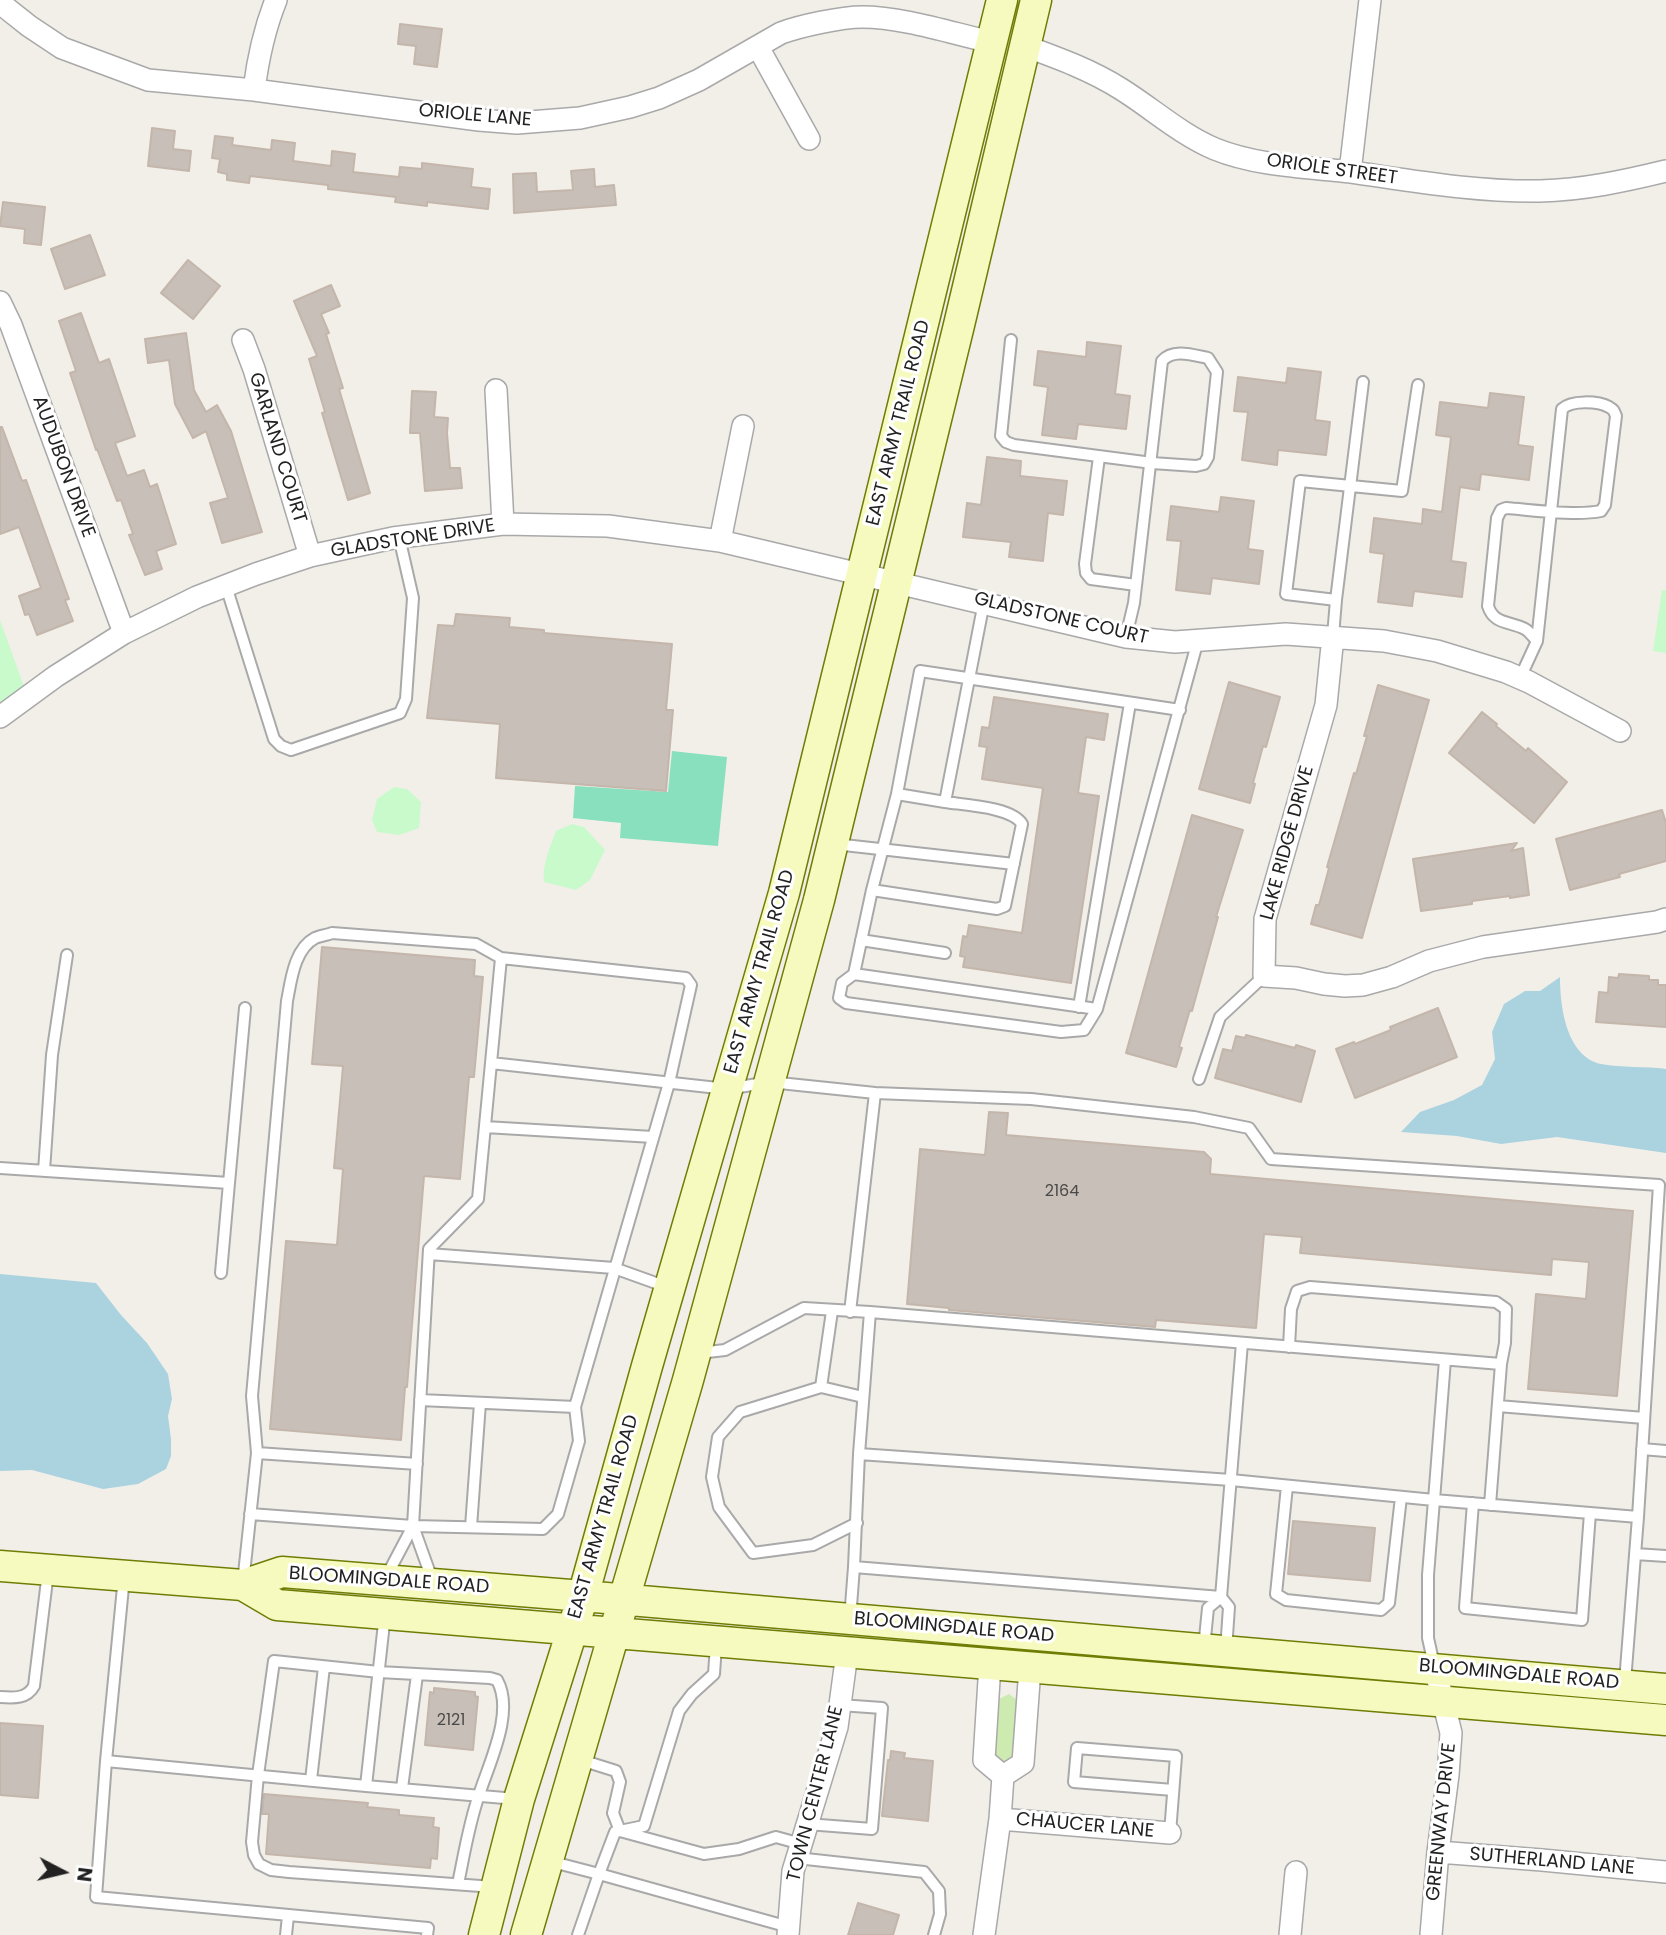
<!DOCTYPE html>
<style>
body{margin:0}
#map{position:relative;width:1666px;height:1935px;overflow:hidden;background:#f2efe9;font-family:Poppins,sans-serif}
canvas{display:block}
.north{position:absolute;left:28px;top:1837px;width:70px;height:70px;-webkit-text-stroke:5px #fff;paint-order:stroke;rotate:97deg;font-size:19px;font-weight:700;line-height:28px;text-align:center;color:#222}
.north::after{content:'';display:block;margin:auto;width:24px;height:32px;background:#222;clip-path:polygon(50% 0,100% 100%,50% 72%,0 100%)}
</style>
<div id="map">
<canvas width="1666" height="1935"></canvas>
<div class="north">N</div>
</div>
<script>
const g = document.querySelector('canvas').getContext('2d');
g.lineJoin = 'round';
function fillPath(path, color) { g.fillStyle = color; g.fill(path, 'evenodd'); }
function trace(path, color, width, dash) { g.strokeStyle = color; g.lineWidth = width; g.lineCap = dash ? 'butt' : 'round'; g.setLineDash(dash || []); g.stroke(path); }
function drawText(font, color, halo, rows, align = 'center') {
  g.font = font + ' Poppins,sans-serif'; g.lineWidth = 6; g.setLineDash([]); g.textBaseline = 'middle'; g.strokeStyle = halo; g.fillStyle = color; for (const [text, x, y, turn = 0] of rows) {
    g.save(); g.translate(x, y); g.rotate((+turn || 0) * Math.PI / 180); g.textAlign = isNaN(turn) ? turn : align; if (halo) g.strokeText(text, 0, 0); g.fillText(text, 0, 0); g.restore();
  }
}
const grass = new Path2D(`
 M 1009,1694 L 1017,1700 L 1018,1707 L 1013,1759 L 1005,1764 L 999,1763 L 994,1754 L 999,1699 Z`);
const park = new Path2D(`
 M 1662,590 L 1666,590 L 1666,653 L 1653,651 Z
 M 0,620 L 26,692 L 0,712 Z
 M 394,787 L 407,789 L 421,802 L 419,828 L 399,835 L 377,832 L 372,820 L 377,799 Z
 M 572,824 L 584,827 L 605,850 L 590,880 L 576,890 L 544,882 C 542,864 550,848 556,831 Z`);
const pitch = new Path2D(`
 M 672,751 L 727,757 L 718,846 L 620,838 L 621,823 L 573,818 L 575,786 L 668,792 Z`);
const water = new Path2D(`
 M 1560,977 C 1560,1006 1566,1056 1601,1064 C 1622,1068 1645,1066 1666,1069 L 1666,1153 L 1557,1137 L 1501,1144 L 1457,1136 L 1401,1132 L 1420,1112 L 1454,1100 L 1482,1085 L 1495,1059 L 1492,1032 L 1504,1004 L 1525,991 L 1540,991 Z
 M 0,1274 L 96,1283 L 121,1315 L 147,1343 L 168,1374 L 172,1399 L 168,1416 L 171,1439 L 171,1456 L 166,1469 L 138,1484 L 103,1489 L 32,1470 L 0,1471 Z`);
const building = new Path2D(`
 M 400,24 L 442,29 L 437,67 L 414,64 L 416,46 L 398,44 Z
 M 152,128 L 175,131 L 173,149 L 191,151 L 189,171 L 148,166 Z
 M 215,136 L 233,138 L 232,145 L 271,150 L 272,140 L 295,143 L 293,161 L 331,166 L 332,151 L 355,154 L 353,172 L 399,177 L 400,167 L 422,169 L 422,163 L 473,169 L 471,187 L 490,189 L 488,209 L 427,202 L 427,206 L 395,202 L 396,197 L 328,189 L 328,185 L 250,176 L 249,183 L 227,180 L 227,174 L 218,172 L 220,159 L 212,158 Z
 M 594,169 L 595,187 L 614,185 L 616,205 L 514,213 L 513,174 L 536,173 L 537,192 L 573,190 L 571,171 Z
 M 3,202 L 45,207 L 41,245 L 24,243 L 25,229 L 0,226 Z
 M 90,235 L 105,275 L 65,289 L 51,249 Z
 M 188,260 L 220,286 L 193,319 L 161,293 Z
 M 331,285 L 340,306 L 321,314 L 329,333 L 326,334 L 343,388 L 339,389 L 370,493 L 348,500 L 322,413 L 325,412 L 309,359 L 317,356 L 294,301 Z
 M 81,313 L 99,363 L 109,359 L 135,436 L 115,443 L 127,476 L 144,470 L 150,487 L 157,484 L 176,544 L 156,551 L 162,569 L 145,575 L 129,535 L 133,534 L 121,500 L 117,501 L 97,449 L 96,450 L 70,373 L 76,371 L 59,321 Z
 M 186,333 L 194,390 L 206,412 L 217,405 L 231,431 L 262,532 L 222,543 L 210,503 L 228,498 L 206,431 L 193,438 L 175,404 L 169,360 L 148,363 L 145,339 Z
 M 1087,342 L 1121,346 L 1115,394 L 1130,396 L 1126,429 L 1078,424 L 1076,439 L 1042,435 L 1048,387 L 1034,385 L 1038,351 L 1086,357 Z
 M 1288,368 L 1321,372 L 1315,420 L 1330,422 L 1326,455 L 1278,450 L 1277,465 L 1242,460 L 1248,412 L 1234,411 L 1238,377 L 1286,383 Z
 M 412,391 L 436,392 L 434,417 L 448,418 L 447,433 L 450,468 L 460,468 L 462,488 L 425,491 L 420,433 L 410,433 Z
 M 1490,393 L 1524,397 L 1518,445 L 1533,447 L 1529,480 L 1481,474 L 1479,490 L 1460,487 L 1451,561 L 1466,563 L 1462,597 L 1414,591 L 1412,606 L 1378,602 L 1384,554 L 1370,552 L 1374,518 L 1422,524 L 1423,509 L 1442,512 L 1451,437 L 1436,435 L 1440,402 L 1488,408 Z
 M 0,427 L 2,427 L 22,481 L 26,480 L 69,599 L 65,600 L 73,621 L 37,635 L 29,614 L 25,615 L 19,596 L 41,588 L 19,527 L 0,534 Z
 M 987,457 L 1021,461 L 1020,476 L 1067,481 L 1063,515 L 1048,513 L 1043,561 L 1009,557 L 1011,542 L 963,537 L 967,503 L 981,505 Z
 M 1221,497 L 1254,501 L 1248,549 L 1263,551 L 1259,584 L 1212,578 L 1210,594 L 1176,590 L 1181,541 L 1167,540 L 1171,506 L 1219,512 Z
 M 456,614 L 510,618 L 509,627 L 544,630 L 544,633 L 672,644 L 666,710 L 673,710 L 666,791 L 496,778 L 500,724 L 427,718 L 438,625 L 454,626 Z
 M 1229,682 L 1280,697 L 1266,747 L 1263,746 L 1253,783 L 1255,784 L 1250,803 L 1199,789 Z
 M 1378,685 L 1429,700 L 1362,938 L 1311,924 L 1316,905 L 1319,905 L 1329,868 L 1327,867 L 1354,773 L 1356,774 L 1367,736 L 1364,736 Z
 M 994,697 L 1108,714 L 1104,740 L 1086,737 L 1078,793 L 1099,796 L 1071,983 L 963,967 L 965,957 L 960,956 L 963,936 L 967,937 L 969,925 L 1022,933 L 1043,788 L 982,779 L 987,747 L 979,746 L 982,727 L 989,728 Z
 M 1482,712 L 1497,724 L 1496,726 L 1526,751 L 1528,748 L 1567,782 L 1534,823 L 1449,753 Z
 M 1662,810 L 1666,823 L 1666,861 L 1619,874 L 1620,877 L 1570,890 L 1556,839 Z
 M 1192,815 L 1243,830 L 1216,917 L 1218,917 L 1192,1011 L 1190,1010 L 1179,1047 L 1182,1048 L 1176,1067 L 1126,1053 Z
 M 1517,843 L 1511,851 L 1523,848 L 1529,895 L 1510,898 L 1510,896 L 1472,901 L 1472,904 L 1421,911 L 1413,859 Z
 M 322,947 L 475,960 L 474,976 L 483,977 L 474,1077 L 469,1077 L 460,1179 L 424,1176 L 407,1387 L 405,1387 L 401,1440 L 270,1429 L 286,1241 L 337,1245 L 343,1169 L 334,1168 L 343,1066 L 312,1064 Z
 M 1619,974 L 1649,976 L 1649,980 L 1658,980 L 1658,985 L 1666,985 L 1666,1027 L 1596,1022 L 1599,992 L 1608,993 L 1609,977 L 1618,978 Z
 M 1438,1008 L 1457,1057 L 1355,1098 L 1336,1049 L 1354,1042 L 1355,1044 L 1391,1030 L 1390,1027 Z
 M 1246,1035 L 1295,1048 L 1296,1045 L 1315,1051 L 1301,1102 L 1215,1078 L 1223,1049 L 1232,1051 L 1236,1036 L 1245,1038 Z
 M 989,1112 L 1008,1113 L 1006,1135 L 1204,1152 L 1211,1159 L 1210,1174 L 1633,1211 L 1617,1396 L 1528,1389 L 1536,1294 L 1586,1299 L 1589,1262 L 1552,1259 L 1551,1275 L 1300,1253 L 1302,1237 L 1264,1234 L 1256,1328 L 1156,1320 L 1155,1327 L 949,1310 L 949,1308 L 907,1304 L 920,1149 L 985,1155 Z
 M 1293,1521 L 1375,1528 L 1370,1581 L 1288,1574 Z
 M 434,1688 L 475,1692 L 475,1696 L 478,1697 L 473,1750 L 425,1745 L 430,1692 L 434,1693 Z
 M 0,1723 L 43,1726 L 38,1798 L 0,1795 Z
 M 891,1751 L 905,1753 L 904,1758 L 933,1761 L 928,1821 L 882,1816 L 888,1760 L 890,1760 Z
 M 264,1794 L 368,1803 L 367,1807 L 399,1810 L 399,1815 L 434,1818 L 433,1827 L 439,1828 L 437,1859 L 431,1858 L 430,1868 L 266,1854 L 269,1814 L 262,1814 Z
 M 858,1903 L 899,1915 L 893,1935 L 848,1935 Z`);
const service = new Path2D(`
 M 1011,340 L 1001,436 L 1006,442 L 1014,445 L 1152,463 L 1196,466 L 1204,464 L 1208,457 L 1217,372 L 1208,358 C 1193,355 1173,348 1162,361 L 1134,603 L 1126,637
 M 1099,457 L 1085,564 L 1086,573 L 1091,579 L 1136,585
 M 226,586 L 274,739 L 281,746 L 291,750 L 400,713 L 406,699 L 413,598 L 399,537
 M 1336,600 L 1286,594 L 1300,481 L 1402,491 L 1418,385
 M 1333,636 L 1336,600 L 1363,382
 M 1520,678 L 1537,641 L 1562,409 C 1571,400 1598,401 1609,407 C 1614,410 1614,411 1616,416 L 1605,505 L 1601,511 C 1576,516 1533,510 1506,508 L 1501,510 L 1497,518 L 1488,606 C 1494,625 1510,621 1525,629 C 1529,631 1533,637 1537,641
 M 1180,710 L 920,671 L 897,794 L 872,890 L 854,974 L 1097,1009 L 1198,640
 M 897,794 L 945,802 L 984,602
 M 835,844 L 1014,864
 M 872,890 L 997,909 L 1005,906 L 1022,824 C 1012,807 964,805 945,802
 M 861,940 L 945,953
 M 854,974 L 842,983 L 839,998 L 846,1003 L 1061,1032 L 1084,1030 L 1097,1009
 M 1079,1007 L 1130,703
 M 1199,1079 L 1220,1017 L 1264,976
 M 485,1127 L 653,1137
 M 0,1168 L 229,1183 L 245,1008
 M 44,1171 L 52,1055 L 67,955
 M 429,1254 L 614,1268 L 667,1287
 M 221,1273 L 229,1183
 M 832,1311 L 821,1387 L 740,1412 L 718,1437 L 712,1477 L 719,1507 L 753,1553 L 813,1545 L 857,1523
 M 850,1312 L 875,1093
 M 870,1312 L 1501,1364 L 1490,1505
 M 1289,1347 L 1291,1309 L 1297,1291 L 1310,1287 L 1496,1302 L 1506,1309 L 1505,1343 L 1501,1364
 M 699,1353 L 725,1350 L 804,1308 L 870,1312 L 859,1454 L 1231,1480 L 1434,1500 L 1445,1360
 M 821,1387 L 863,1397
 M 420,1400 L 575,1407 L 669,1083 L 691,985 L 686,978 L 501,958 L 491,1063
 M 1498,1406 L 1644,1418
 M 1642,1449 L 1666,1451
 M 257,1453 L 252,1396 L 287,1001 C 291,981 294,949 315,938 C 319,936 327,935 332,933 L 476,944 L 501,958
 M 1287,1486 L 1276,1594 L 1286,1600 L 1381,1610 L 1389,1603 L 1401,1497
 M 1473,1503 L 1465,1608 L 1582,1620 L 1590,1513
 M 250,1514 L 413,1526 L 543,1529 L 558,1514 L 579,1441 L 575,1407
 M 471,1527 L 480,1403
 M 1635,1554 L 1666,1556
 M 854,1567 L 1221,1597
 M 124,1577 L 106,1761 L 366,1786
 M 385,1579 L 413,1526
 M 432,1579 L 413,1526 L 429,1249 L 478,1199 L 491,1063 L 727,1089 L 770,1082 L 875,1093 L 1031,1099 L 1194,1117 L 1249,1128 L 1271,1159 L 1659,1185 L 1638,1517 L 1625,1682
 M 243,1583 L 257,1453 L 417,1464
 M 385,1614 L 366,1786 L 516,1799
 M 850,1619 L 854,1567 L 859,1454
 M 1204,1648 L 1208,1608 L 1221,1597
 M 1226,1650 L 1229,1607 L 1221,1597 L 1242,1343
 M 1434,1665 L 1428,1638 L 1428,1575 L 1434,1500 L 1638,1517
 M 0,1697 C 14,1698 27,1699 34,1686 L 48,1572
 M 581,1760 L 616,1771 L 620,1782 L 613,1813 L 620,1831 L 704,1854 L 739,1849 L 776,1837 L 801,1844
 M 106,1761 L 96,1897 L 428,1928 L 427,1935
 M 311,1780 L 324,1667
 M 402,1788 L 417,1675
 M 807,1824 L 872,1829 L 882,1708 L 840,1705
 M 1170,1833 L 1176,1756 L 1077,1748 L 1074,1782 L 1173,1790
 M 797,1858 L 924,1872 L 939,1891 L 940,1914 L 934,1935
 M 549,1861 L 599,1874 L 615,1832 L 644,1826 L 679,1711 L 692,1694 L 714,1674 L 716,1645
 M 458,1884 C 464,1855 469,1823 479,1795 C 489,1763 515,1712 497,1680 L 490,1678 L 379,1672 L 274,1661 L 258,1775 L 252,1842 L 254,1855 L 259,1864 L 271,1870 L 289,1872 L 494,1887
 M 286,1935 L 288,1916
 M 578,1935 L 599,1874 L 789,1927`);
const minor = new Path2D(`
 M 0,3 L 29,26 L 62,48 L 148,80 L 254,90 L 479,120 L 517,123 L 580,118 L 630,107 L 659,98 L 699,80 L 781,33 C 800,26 841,17 862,17 C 903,17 951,33 991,42
 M 1025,46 C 1058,58 1091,70 1121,89 C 1153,109 1180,134 1215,149 C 1257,166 1306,167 1351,172 C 1414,181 1476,192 1540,191 C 1583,190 1625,181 1666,171
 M 758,47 L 809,139
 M 254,90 C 258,58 264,30 276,0
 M 1350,172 L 1370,0
 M 0,302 L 11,325 L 124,633
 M 243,340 L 254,369 L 310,556
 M 496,390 L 503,524
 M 720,541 L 743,426
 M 1333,636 L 1326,705 L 1265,919 L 1264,976 L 1296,978 L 1324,984 L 1345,986 L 1363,985 L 1392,977 L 1429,961 L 1483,947 L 1657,922 L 1666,919
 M 0,717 L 56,676 L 124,633 L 197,597 L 256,574 L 310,556 L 393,538 L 503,524 L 608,526 L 720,541 L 1126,637 L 1175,642 L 1286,634 L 1384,641 L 1437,651 L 1506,672 L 1529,682 L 1620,731
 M 990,1664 L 984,1760 L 1003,1776
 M 1003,1776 L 1023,1763 L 1030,1668
 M 1000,1819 L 1170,1833
 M 1438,1852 L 1542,1860 L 1666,1872
 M 788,1935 L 793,1871 L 837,1727 L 847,1653
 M 984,1935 L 1000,1819 L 1003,1776
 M 1290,1935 L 1296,1872
 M 1431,1935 L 1438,1852 L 1448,1775 L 1451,1733 L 1435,1668`);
const secondary = new Path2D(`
 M 0,1566 L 243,1585 L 282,1572 L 583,1596 L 1666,1689
 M 243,1585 L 277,1605 L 1666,1720
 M 484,1935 L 519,1799 L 583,1596 L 647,1366 L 784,893 L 1002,0
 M 526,1935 L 688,1380 L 819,900 L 959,325 L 1036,0`);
const numberNames = [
 ["2164",1062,1192],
 ["2121",451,1721]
];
const streetNames = [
 ["ORIOLE LANE",475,116,5],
 ["ORIOLE STREET",1332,170,8],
 ["EAST ARMY TRAIL ROAD",899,423,-76],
 ["GARLAND COURT",277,448,73],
 ["AUDUBON DRIVE",63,467,70],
 ["GLADSTONE DRIVE",413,539,-9],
 ["GLADSTONE COURT",1061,619,13],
 ["LAKE RIDGE DRIVE",1288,843,-75],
 ["EAST ARMY TRAIL ROAD",760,972,-74],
 ["EAST ARMY TRAIL ROAD",604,1517,-74],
 ["BLOOMINGDALE ROAD",389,1581,4],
 ["BLOOMINGDALE ROAD",954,1628,5],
 ["BLOOMINGDALE ROAD",1519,1675,5],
 ["TOWN CENTER LANE",816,1794,-76],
 ["GREENWAY DRIVE",1442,1822,-84],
 ["CHAUCER LANE",1085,1826,5],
 ["SUTHERLAND LANE",1552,1862,5]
];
fillPath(grass, '#cdebb0');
fillPath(park, '#c8facc');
fillPath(pitch, '#88e0be');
fillPath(water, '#aad3df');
fillPath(building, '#c7bfb8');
trace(building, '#c4b6ab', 2);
trace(service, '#a9a9a9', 14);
trace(minor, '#a9a9a9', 24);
trace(secondary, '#707d05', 33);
trace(service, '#fff', 10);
trace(minor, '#fff', 21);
trace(secondary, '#f7fabf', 30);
drawText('16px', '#4b4948', null, numberNames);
drawText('19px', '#222', '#fff', streetNames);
</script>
